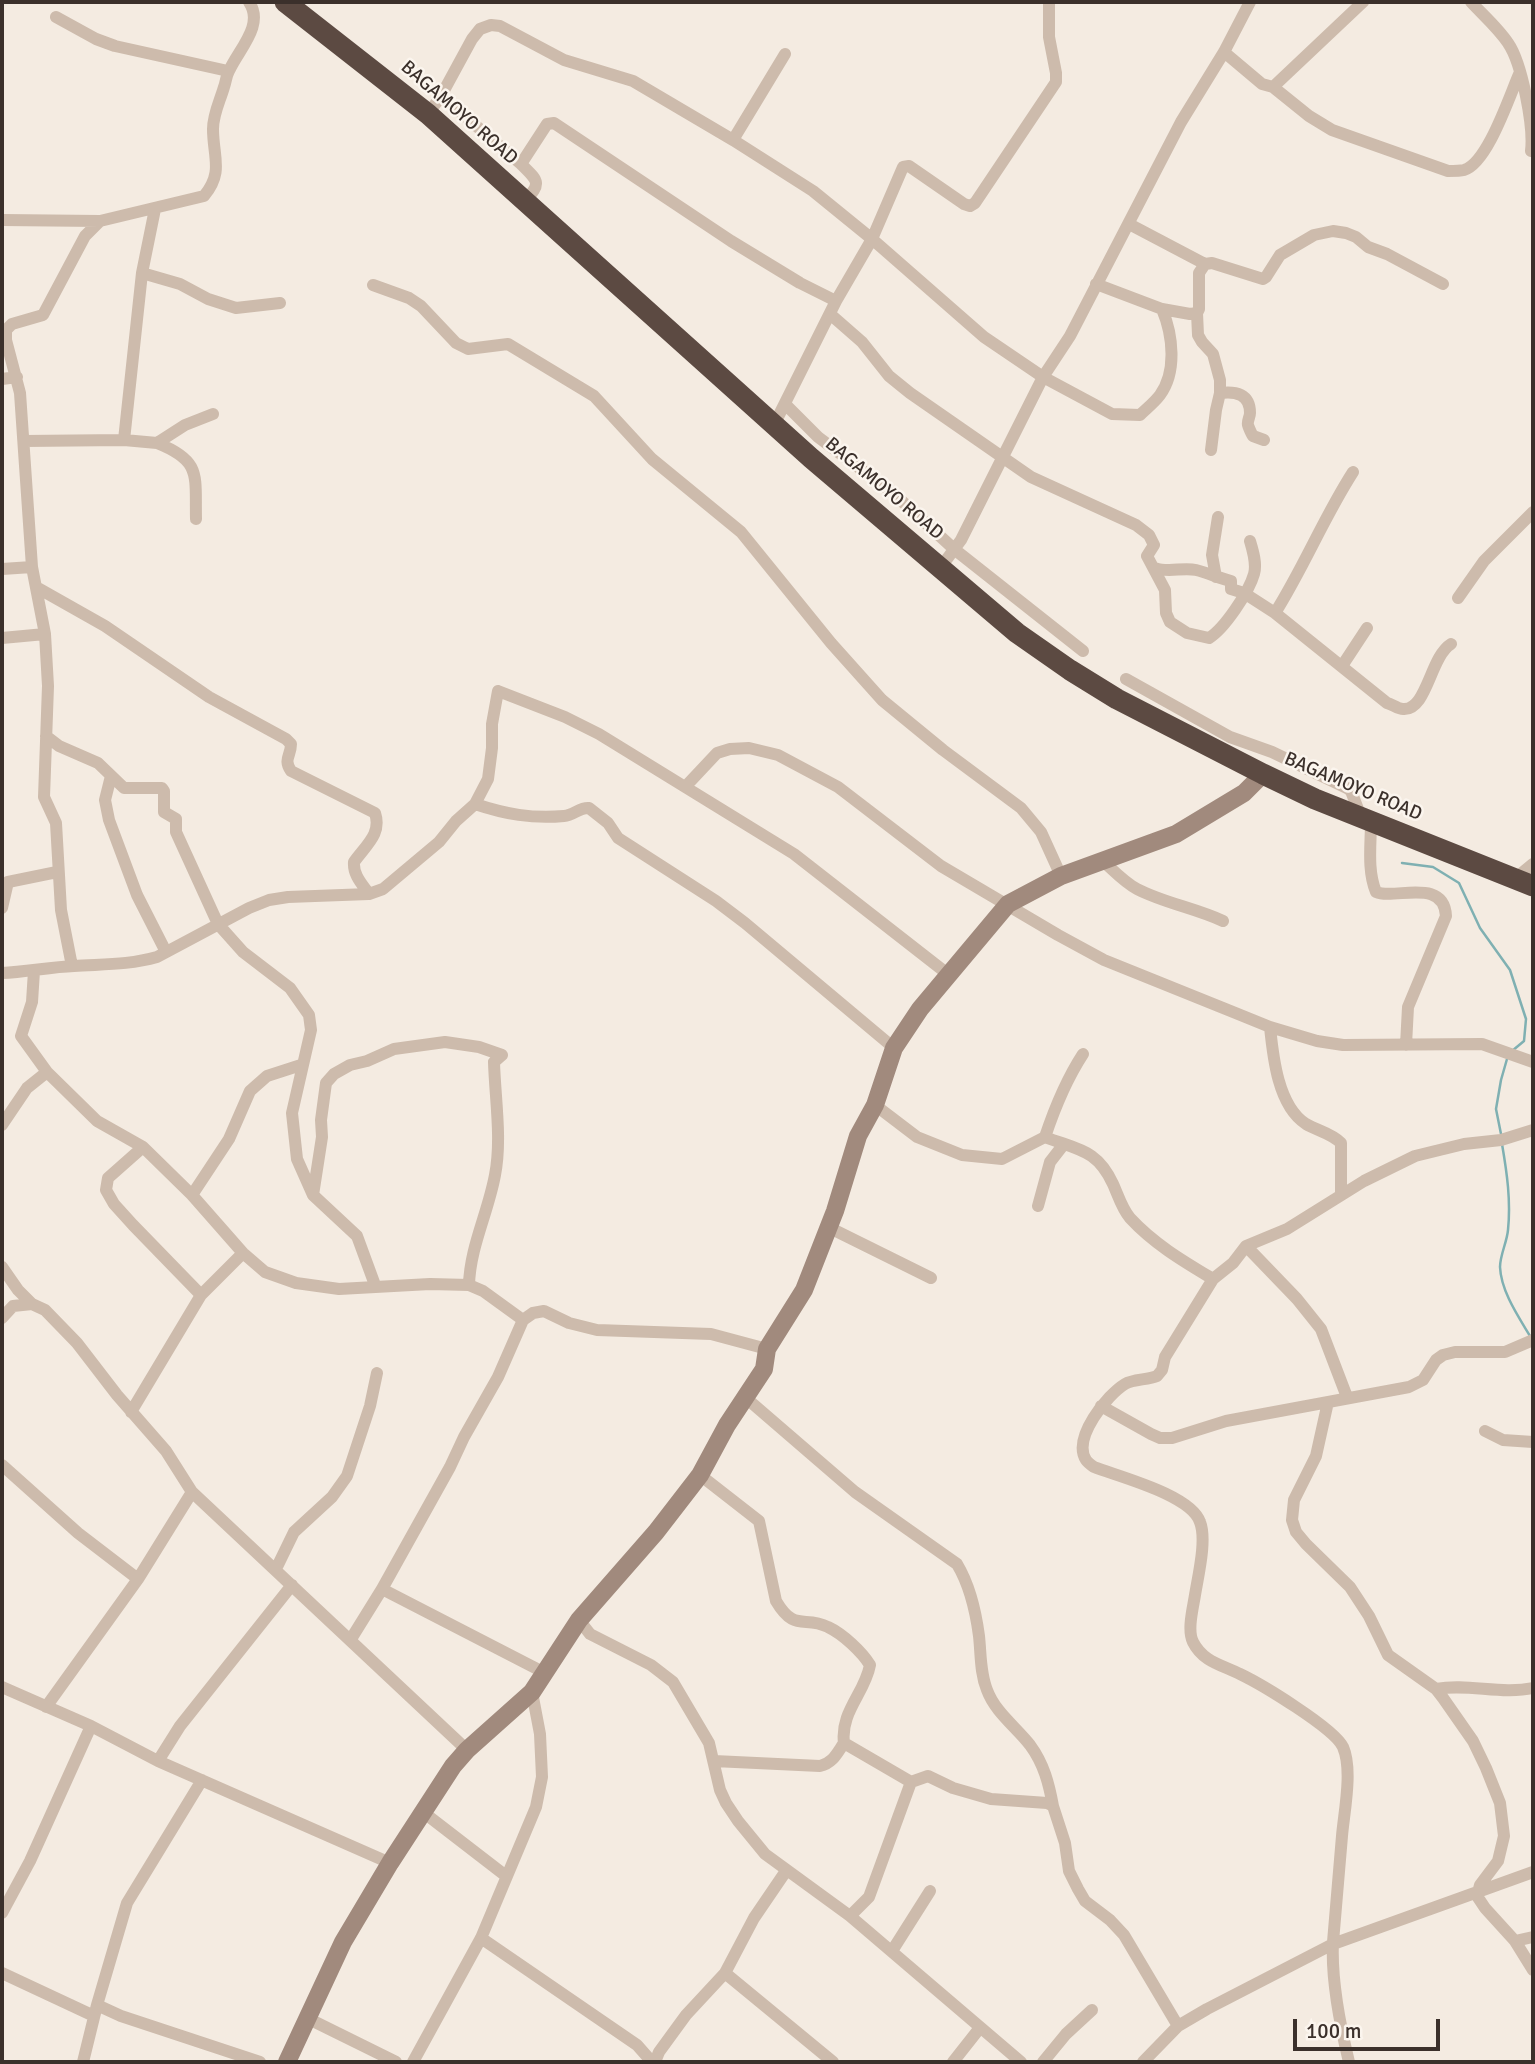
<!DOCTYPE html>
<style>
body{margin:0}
#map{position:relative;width:1535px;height:2064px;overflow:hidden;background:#f4ebe1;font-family:Signika,sans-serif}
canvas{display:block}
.frame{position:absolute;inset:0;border:4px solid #3b302b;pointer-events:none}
.scale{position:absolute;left:1293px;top:2019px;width:147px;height:32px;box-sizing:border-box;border:4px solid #3b302b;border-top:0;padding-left:9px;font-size:21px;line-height:24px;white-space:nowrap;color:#3b302b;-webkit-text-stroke:5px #fbf5ee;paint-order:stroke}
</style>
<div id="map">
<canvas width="1535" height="2064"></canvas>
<div class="frame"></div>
<div class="scale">100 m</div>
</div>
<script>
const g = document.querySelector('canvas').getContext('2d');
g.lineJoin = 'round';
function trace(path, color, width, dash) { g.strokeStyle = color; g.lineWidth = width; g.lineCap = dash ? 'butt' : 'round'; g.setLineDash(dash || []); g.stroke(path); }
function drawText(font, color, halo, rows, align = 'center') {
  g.font = font + ' Signika,sans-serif'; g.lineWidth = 5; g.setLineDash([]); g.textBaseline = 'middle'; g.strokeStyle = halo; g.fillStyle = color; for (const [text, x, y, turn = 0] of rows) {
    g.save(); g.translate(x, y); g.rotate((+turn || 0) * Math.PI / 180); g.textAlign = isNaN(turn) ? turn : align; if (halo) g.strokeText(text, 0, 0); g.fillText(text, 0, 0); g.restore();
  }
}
const stream = new Path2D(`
 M 1402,863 L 1433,867 L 1459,883 L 1480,928 L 1510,970 L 1526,1019 L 1524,1041 L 1512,1051
 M 1501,1134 L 1496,1109 L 1501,1080 L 1507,1059
 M 1502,1144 C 1507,1173 1511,1201 1508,1230 C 1507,1242 1500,1255 1500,1267 C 1501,1291 1518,1316 1530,1336`);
const street = new Path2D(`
 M 1471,2 C 1483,15 1498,28 1508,43 C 1522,63 1534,127 1531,151
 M 56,17 L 96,39 L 115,46 L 228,71
 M 1224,52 L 1262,84 L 1273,87 L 1363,2
 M 1273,87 L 1309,116 L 1332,130 L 1448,171 C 1453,171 1460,171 1464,170 C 1488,163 1510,94 1520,72
 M 441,96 L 521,164
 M 428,114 L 441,96 L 472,39 L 480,29 L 491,25 L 500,26 L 564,60 L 633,81 L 733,140 L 813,191 L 872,239 L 984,337 L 1043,377 L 1112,414 L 1140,415 C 1146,409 1154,403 1160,395 C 1177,372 1173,335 1162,309 L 1096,284
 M 733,140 L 785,54
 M 525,200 C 543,183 537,180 521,164 L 547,124 L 554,123 L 731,241 L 800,283 L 836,301
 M 2,220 L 100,221
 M 1129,224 L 1205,264
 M 142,273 L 180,284 L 208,299 L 236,308 L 280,303
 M 373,285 L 409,298 L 421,306 L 456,343 L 468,349 L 508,344 L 594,396 L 652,459 L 741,532 L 831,643 L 882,700 L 943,750 L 1021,808 L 1041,832 L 1061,876
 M 1162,309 L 1190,314 L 1197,313 L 1199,309 L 1199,273 L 1205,264 L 1212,263 L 1263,279 L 1266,277 L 1280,255 L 1314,235 L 1333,231 L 1346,233 L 1356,237 L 1368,247 L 1387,254 L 1443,284
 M 1197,313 L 1198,335 L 1202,342 L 1213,354 L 1220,380 L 1220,393 L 1216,410 L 1211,450
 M 830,314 L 862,342 L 889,376 L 910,393 L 1031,477 L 1136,525 L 1149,535 L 1154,545 L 1147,556 L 1165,590 L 1166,613 L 1170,622 L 1187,633 L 1209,638 C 1224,629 1249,592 1254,574 C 1257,564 1253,551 1250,541
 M 2,379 L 17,377
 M 1220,393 C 1236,391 1250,394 1250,413 C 1250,417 1247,421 1248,425 C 1248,426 1252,435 1253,436 L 1264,440
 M 785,404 L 818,437 L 894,494 L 954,549 L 1083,651
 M 774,425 L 836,301 L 872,239 L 903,167 L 909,166 L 964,204 L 970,206 L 975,203 L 1056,82 L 1056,73 L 1049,37 L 1049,2
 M 124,440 L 142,273 L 155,209
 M 24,441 L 124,440 L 157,443 L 185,425 L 213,414
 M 157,443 C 202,461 195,475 196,519
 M 941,567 L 961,540 L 1043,377 L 1070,336 L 1181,122 L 1224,52 L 1250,2
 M 1155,568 C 1168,573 1183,567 1196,570 C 1208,573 1219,578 1231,581 L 1231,589 L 1244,593 L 1275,613 L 1387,703 C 1392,704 1398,709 1403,709 C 1427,711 1430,657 1451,644
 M 2,569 L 32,567
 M 1216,577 L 1212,555 L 1218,517
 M 36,587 L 105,626 L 209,697 L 286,739 L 291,744 C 291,756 283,759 291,771 L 375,813 C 382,834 366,845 354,862 C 353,875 362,884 369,894
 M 1458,598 L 1484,561 L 1533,512
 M 1275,613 C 1304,567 1324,517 1353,472
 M 2,638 L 45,634
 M 1342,666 L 1367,628
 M 1126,679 L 1230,737 L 1272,752 L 1347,788 L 1351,791 L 1361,817
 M 46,736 L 59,746 L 98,763 L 124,788 L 162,788 L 164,791 L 164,812 L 176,819 L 176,832 L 218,924 L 243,952 L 290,988 L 309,1015 L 311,1030 L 292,1113 L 297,1159 L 313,1195 L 357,1236 L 375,1285
 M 111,776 L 105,800 L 109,820 L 137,895 L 166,952
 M 686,786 L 717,753 L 730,749 L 749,748 L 778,755 L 838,787 L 941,866 L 1058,935 L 1104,960 L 1238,1014 L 1270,1027 L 1317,1041 L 1343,1045 L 1482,1044 L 1533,1062
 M 475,804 C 505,814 532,819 564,816 C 574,815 580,807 589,808 L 608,823 L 618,838 L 716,901 L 745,923 L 894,1048
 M 1371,821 C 1371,844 1367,870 1376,892 C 1395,900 1444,877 1446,916 L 1408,1007 L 1406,1045
 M 1103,861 C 1114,871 1124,882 1137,889 C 1164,903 1195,908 1223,921
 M 1516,878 L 1533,864
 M 2,908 L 8,882 L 57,872
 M 72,966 L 61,910 L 56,823 L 44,797 L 48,686 L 45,634 L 32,567 L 20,393 L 6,340 L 6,330 L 12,324 L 43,315 L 85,236 L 100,221 L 204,196 C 224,172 213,157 213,129 C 213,114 220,101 224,87 C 226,82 226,76 229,71 C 238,50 265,25 249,2
 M 34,971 L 32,1002 L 21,1036 L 47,1072 L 97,1121 L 143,1147 L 192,1195 L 243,1253 L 265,1272 L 296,1283 L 339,1289 L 430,1284 L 469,1285 L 483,1291 L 523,1320
 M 2,973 C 26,972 50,967 74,966 C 102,964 129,965 157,957 L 249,908 L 269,900 L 288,897 L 369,894 L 383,889 L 439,842 L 456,821 L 475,804 L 488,779 L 492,748 L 492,724 L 498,691 L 565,717 L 599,734 L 794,854 L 949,975
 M 1270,1027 C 1273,1057 1278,1106 1306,1124 C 1318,1131 1331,1133 1341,1143 L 1341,1195
 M 875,1105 L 917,1137 L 962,1155 L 1002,1159 L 1045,1137 C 1055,1107 1066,1080 1083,1054
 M 2,1125 L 27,1088 L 47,1072
 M 1045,1137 C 1078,1150 1097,1149 1113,1184 C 1118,1195 1122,1209 1130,1218 C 1154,1244 1183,1261 1213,1279
 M 143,1147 L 108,1178 L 106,1190 L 114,1204 L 133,1225 L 201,1295
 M 192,1195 L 229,1139 L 250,1091 L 267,1076 L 301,1065
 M 313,1195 L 322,1137 L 321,1120 L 326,1083 L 334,1074 L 350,1065 L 367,1061 L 394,1049 L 445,1042 L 479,1047 L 502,1055 L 494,1062 C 495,1098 502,1139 495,1175 C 488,1213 470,1247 469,1285
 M 1038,1206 L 1050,1162 L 1064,1144
 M 828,1227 L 931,1278
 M 1246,1246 L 1297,1299 L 1321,1329 L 1347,1397
 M 2,1267 L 18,1290 L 32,1304
 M 2,1318 L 13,1306 L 32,1304 L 45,1310 L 77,1343 L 117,1395 L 166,1451 L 192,1492 L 467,1750
 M 746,1398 L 855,1492 L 957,1564 C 969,1584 976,1613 979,1636 C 981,1654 980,1673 987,1690 C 995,1712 1016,1727 1030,1745 C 1044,1764 1049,1784 1053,1806
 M 1328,1402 L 1316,1456 L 1294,1500 L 1292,1520 L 1296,1532 L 1306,1544 L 1350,1587 L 1369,1616 L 1388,1655 L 1436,1689 L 1443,1698 L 1473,1741 L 1486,1768 L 1500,1803 L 1504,1836 L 1498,1861 L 1480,1885 L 1477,1896 L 1485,1908 L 1515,1941 L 1533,1970
 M 1101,1406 L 1151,1434 L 1160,1438 L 1172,1438 L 1226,1421 L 1409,1387 L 1423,1380 L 1436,1360 L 1443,1355 L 1455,1352 L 1505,1352 L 1533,1340
 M 131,1412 L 201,1295 L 243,1253
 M 1485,1431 L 1503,1440 L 1533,1442
 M 2,1465 L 78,1533 L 138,1579 L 192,1492
 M 700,1475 L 759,1521 L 776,1601 C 795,1633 804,1615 828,1627 C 843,1634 862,1652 870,1665 C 865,1693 840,1712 844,1743 L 911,1782
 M 276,1569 L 294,1532 L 332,1497 L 347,1476 L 370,1406 L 377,1373
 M 382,1589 L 545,1673
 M 579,1620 L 590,1634 L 651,1665 L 673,1682 L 709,1743 L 720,1790 L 726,1803 L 738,1821 L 765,1854 L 850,1916 L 1021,2062
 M 351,1639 L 382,1589 L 450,1467 L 464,1437 L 498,1377 L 523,1320 L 533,1313 L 544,1311 L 569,1323 L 597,1330 L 711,1334 L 767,1349
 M 2,1687 L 91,1726 L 158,1761 L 390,1863
 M 1436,1689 C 1468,1683 1501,1695 1533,1688
 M 46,1707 L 138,1579
 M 158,1761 L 180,1726 L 292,1585
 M 714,1761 L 820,1766 C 833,1763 837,1753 844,1743
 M 423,1812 L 506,1876
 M 2,1913 L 30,1861 L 91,1726
 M 850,1916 L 869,1897 L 911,1782 L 928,1776 L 953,1788 L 991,1799 L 1047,1803 L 1053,1806 L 1065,1843 L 1069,1871 L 1078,1889 L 1085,1901 L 1110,1920 L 1124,1935 L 1178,2026
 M 481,1938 L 637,2045 L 652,2062
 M 1515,1941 L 1533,1937
 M 892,1951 L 930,1891
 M 2,1973 L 94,2016
 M 725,1973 L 833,2062
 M 97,2005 L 121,2016 L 260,2062
 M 307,2018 L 396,2062
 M 83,2062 L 97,2005 L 127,1903 L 202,1780
 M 413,2062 L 481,1938 L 536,1807 L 542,1777 L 540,1734 L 532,1692
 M 655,2062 L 659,2052 L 686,2015 L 725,1973 L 754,1918 L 786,1871
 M 953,2062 L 979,2029
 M 1043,2062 L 1066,2034 L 1092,2010
 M 1143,2062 L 1178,2026 L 1207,2009 L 1333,1944 L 1533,1872
 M 1349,2062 C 1340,2025 1331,1981 1333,1942 C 1336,1907 1339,1871 1342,1836 C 1344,1812 1353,1770 1343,1747 C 1334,1728 1261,1684 1240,1674 C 1222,1665 1203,1662 1193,1642 C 1187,1630 1193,1608 1195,1595 C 1198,1576 1207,1540 1200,1522 C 1191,1495 1120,1477 1094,1467 C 1091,1465 1088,1463 1086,1460 C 1072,1438 1107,1395 1125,1384 C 1133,1379 1148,1380 1157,1376 L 1162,1370 L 1165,1357 L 1213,1279 L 1233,1263 L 1246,1246 L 1287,1229 L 1364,1181 L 1415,1156 L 1464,1144 L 1501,1140 L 1533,1130`);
const secondary = new Path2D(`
 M 287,2062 L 343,1942 L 390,1863 L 453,1766 L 467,1750 L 532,1692 L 579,1620 L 656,1532 L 700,1475 L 727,1425 L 764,1369 L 767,1349 L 804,1290 L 835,1211 L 858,1136 L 875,1105 L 894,1048 L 920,1009 L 1008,904 L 1061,876 L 1176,834 L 1244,793 L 1263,774`);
const highway = new Path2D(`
 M 285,2 L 428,114 L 811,458 L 1017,633 L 1070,670 L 1117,699 L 1263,774 L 1315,799 L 1533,886`);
const streetNames = [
 ["BAGAMOYO ROAD",459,113,41],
 ["BAGAMOYO ROAD",884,489,40],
 ["BAGAMOYO ROAD",1353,787,23]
];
trace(stream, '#7fb0b2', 2.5);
trace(street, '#cdbbac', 12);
trace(secondary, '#a18a7d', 18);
trace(highway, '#5c4a42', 21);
drawText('19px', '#3b302b', '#fbf5ee', streetNames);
</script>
